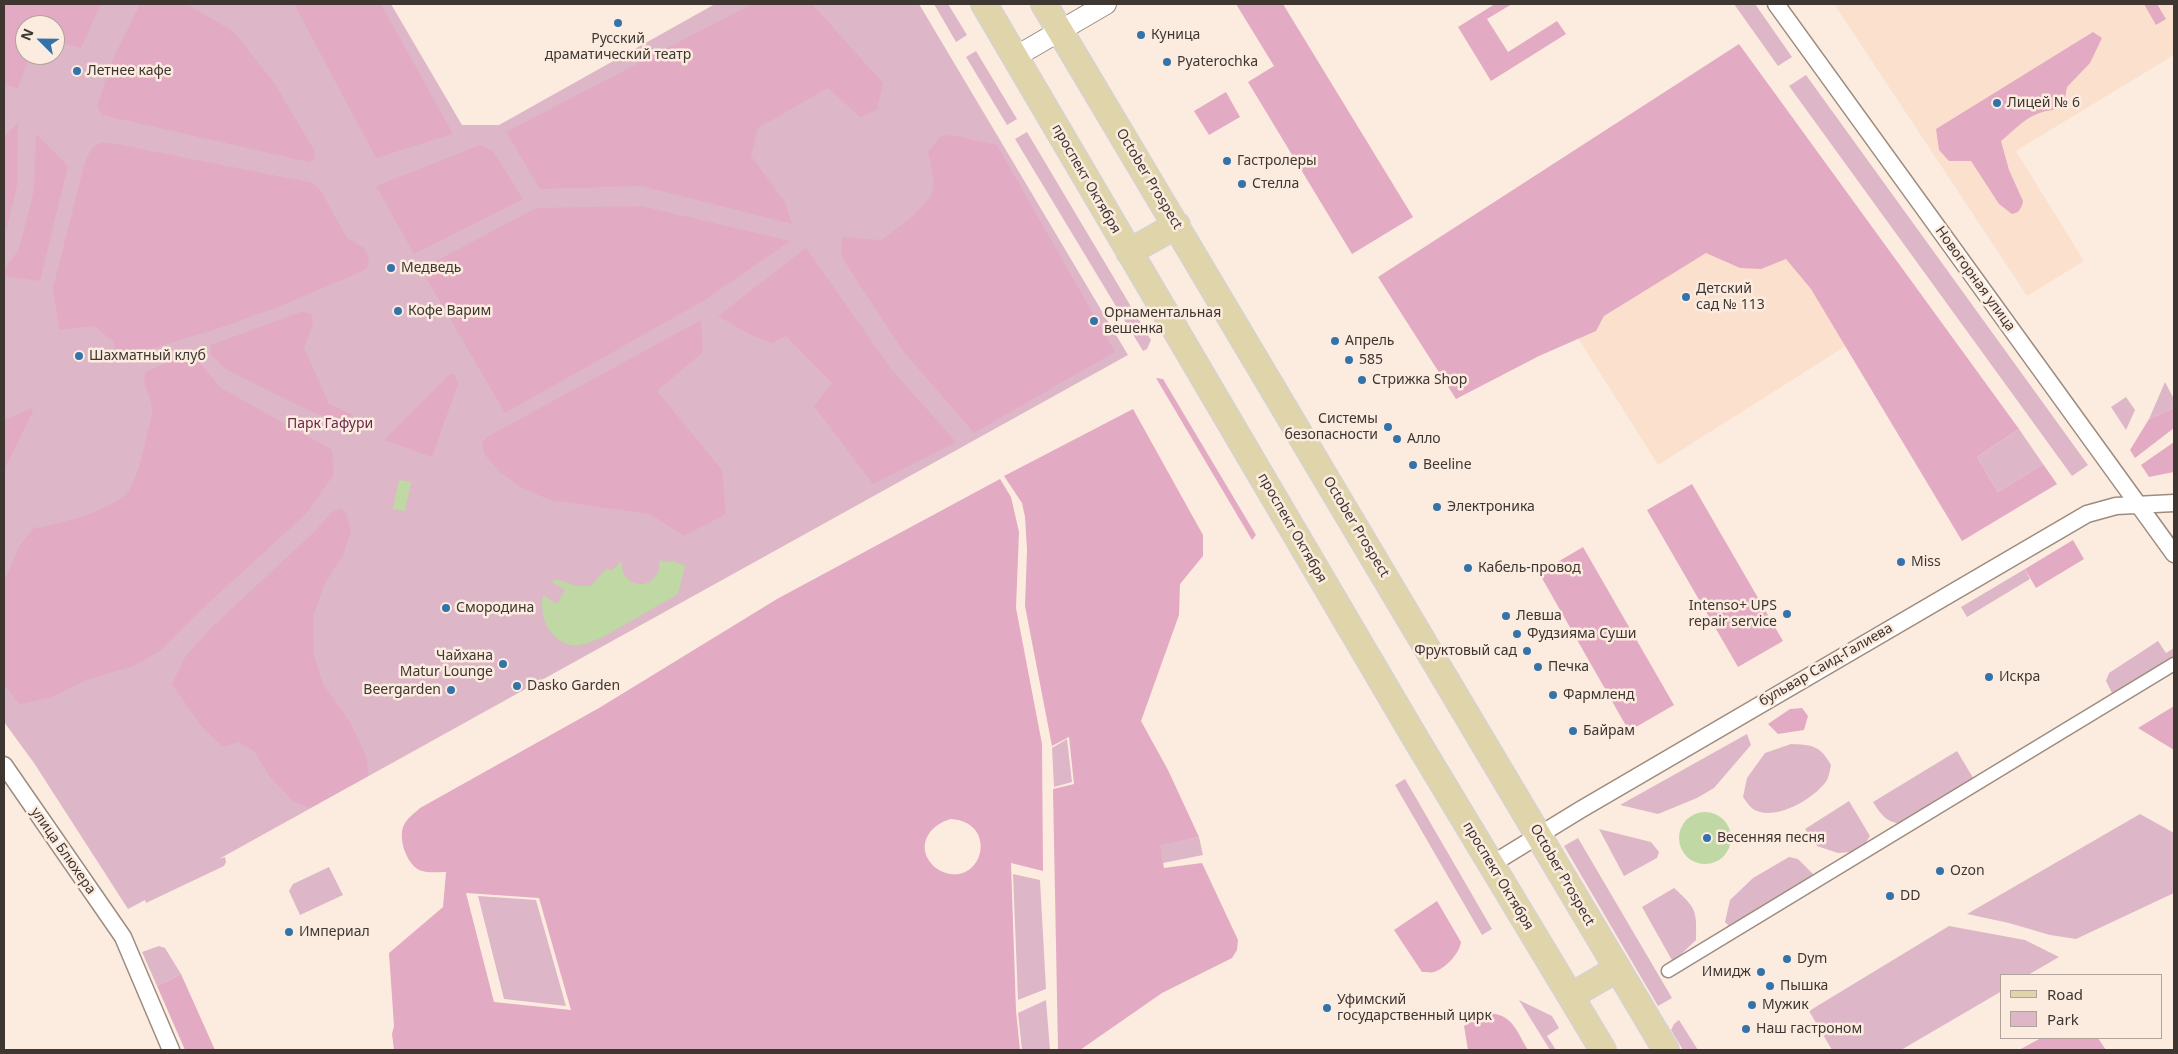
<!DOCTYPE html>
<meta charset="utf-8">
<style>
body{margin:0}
#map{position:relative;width:2178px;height:1054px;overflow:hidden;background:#fcece0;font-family:"Noto Sans",sans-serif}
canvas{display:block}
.frame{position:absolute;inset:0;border:5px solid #3e3631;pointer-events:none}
.legend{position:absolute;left:2000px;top:974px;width:162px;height:65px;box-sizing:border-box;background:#fcece0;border:1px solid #b0a39a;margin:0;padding:6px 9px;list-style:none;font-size:15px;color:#3e3631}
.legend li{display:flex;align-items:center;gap:10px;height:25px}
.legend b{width:25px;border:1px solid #b0a39a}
.north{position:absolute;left:15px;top:15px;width:50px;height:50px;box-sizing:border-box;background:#fcece0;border:1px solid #b0a39a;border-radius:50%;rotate:293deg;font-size:14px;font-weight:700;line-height:20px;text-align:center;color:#3e3631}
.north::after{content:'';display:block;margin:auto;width:18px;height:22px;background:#3373aa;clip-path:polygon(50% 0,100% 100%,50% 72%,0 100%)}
</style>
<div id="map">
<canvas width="2178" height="1054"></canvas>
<div class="frame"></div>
<ul class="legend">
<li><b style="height:6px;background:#e0d4ab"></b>Road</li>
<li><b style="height:14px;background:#ddb7c8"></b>Park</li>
</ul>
<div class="north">N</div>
</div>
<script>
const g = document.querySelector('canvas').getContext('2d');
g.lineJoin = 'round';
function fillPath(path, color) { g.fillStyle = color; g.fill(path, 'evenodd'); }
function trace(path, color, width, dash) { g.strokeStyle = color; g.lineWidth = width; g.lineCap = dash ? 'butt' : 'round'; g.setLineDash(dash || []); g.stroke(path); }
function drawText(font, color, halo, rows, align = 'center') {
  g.font = font + ' "Noto Sans",sans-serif'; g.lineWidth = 5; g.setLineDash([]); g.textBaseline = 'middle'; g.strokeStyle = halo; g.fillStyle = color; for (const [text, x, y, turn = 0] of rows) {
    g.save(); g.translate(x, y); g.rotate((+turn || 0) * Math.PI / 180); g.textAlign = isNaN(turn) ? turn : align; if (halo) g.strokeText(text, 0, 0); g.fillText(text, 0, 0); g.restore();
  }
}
const built = new Path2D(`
 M 1834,4 L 2174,4 L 2174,55 L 2016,151 L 2084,261 L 2027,296 Z
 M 1714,129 L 1849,344 L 1658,465 L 1523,251 Z`);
const green = new Path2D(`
 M 4,4 L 391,4 L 462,125 L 499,125 L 715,4 L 919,4 L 1128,355 L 219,859 L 225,857 L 226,862 L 224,866 L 146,903 L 145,900 L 128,909 L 34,763 L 4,722 ZM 25,25 L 55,25 L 55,55 L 25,55 Z
 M 934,4 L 948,4 L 967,35 L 956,42 Z
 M 1734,4 L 1755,4 L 1792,57 L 1778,66 Z
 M 976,51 L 1017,119 L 1007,125 L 966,57 Z
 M 1806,75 L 2088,465 L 2072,476 L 1789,86 Z
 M 1027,132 L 1151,340 L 1147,349 L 1143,351 L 1015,139 Z
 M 2165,382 L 2174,399 L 2174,408 L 2149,419 Z
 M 2126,397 L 2135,410 L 2126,430 L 2111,407 Z
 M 2019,429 L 2043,464 L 1998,492 L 1977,457 Z
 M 2025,569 L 2030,579 L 1967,617 L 1961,607 Z
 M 2158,641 L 2166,653 L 2174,648 L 2174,658 L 2113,695 L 2106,681 L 2109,673 Z
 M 1747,734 L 1751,745 L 1714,788 L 1697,798 L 1658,814 L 1620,805 Z
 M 1067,739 L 1072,782 L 1054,787 L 1052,748 Z
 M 1791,744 C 1812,745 1820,745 1831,765 C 1830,769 1829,776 1827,780 C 1816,798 1773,823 1753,809 C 1749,806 1746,801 1743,797 L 1747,778 L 1765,753 Z
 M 1957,751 L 1975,781 L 1904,824 C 1887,823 1882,816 1873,802 Z
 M 1405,779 L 1492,929 L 1482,935 L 1395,785 Z
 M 1849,801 L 1870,836 L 1865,844 L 1852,852 L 1838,853 L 1817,846 L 1805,829 Z
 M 2140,814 L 2174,833 L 2174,893 L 2076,939 L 2050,935 L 2009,923 L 1967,914 Z
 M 1599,829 L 1651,842 L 1659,852 L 1657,858 L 1624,876 Z
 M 1199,837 L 1203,855 L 1163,863 L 1159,846 Z
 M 1578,838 L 1672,998 L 1658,1006 L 1564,846 Z
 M 1789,857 L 1798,859 L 1815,876 L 1729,926 L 1725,922 L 1730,900 L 1753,878 Z
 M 329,867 L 343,895 L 300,915 L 289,891 L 293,884 Z
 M 1013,874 L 1040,880 L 1046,989 L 1018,1000 Z
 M 1674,888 C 1696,908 1697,910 1696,940 L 1673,962 L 1642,907 Z
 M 478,896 L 536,900 L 566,1006 L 504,999 Z
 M 1949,926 L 2025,940 L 2059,957 L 2028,975 L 2002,975 L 2002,991 L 1901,1050 L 1832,1050 L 1809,1011 Z
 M 159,946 L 165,948 L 181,974 L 157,986 L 142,952 Z
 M 1046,1000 L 1050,1050 L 1022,1050 L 1018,1013 Z
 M 1519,1000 L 1552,1016 L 1559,1028 L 1547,1036 L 1556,1050 L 1550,1050 Z
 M 1679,1020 L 1698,1050 L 1683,1050 L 1671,1030 L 1674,1024 Z`);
const forest = new Path2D(`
 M 4,4 L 101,4 L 81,48 L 55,41 L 55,25 L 25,25 L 25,55 L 30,55 L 18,88 L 4,84 Z
 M 140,4 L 187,4 L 234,32 L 275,84 L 314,150 L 315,158 L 309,162 L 102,115 L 97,107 L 111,63 Z
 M 294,4 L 381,4 L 453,134 L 376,158 Z
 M 752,4 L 812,4 L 883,83 L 877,110 L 860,117 L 828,88 L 758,128 L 751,156 L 785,202 L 792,224 L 641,186 L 540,189 L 506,132 Z
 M 1236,4 L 1283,4 L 1413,217 L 1352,254 L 1248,82 L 1274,66 Z
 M 1495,4 L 1512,4 L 1487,19 L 1508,52 L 1557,21 L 1566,34 L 1491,81 L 1458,27 Z
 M 2144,4 L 2157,4 L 2166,19 L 2156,25 Z
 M 2093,32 L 2102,38 L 2090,63 L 2067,87 L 2064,104 C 2051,113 2049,109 2037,114 C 2024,119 2012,132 2001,141 L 2009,170 L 2023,201 L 2022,206 L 2018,212 L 2012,214 L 1999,204 L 1971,161 L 1949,161 L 1939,150 L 1936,129 Z
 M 1739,44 L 2019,429 L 1977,457 L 1998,492 L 2043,464 L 2057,484 L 1962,541 L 1811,289 L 1786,259 L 1761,269 L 1740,268 L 1706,253 L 1604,316 L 1596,331 L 1539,356 L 1456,399 L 1378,277 Z
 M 1226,92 L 1240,117 L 1209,135 L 1194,111 Z
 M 18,123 L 17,186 L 4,240 L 4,136 Z
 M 36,134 L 68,166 L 40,281 L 4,276 L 4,270 L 19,249 L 34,190 Z
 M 951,135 L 997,145 L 1115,352 L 974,433 L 903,351 L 841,256 L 842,237 L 882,240 C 895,229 924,210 931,195 C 937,183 930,164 928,152 L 941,136 Z
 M 100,143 L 111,143 L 313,183 L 321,191 L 347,238 L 364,248 L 369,258 L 367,268 C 352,277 335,283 318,290 C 254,319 185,339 118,359 L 113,341 L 94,326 L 59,330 L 53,288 L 84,165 L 91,149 Z
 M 480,145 L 493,151 L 523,199 L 414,254 L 376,186 Z
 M 642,206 L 790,241 L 705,300 L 505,413 L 421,269 L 536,208 Z
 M 806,248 L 892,370 L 956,442 L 873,484 L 814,406 L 832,383 L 786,336 L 772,343 L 751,335 L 718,316 Z
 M 301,312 L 311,313 L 313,324 L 304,348 L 329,404 L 352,414 L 349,426 L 312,412 L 227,370 L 210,354 L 211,345 Z
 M 701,320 L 703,352 L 657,391 L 722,470 L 726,514 L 684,536 L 650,514 L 550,500 L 524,489 L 500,472 L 484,454 L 482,443 L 487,437 Z
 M 185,355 L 198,361 L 221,388 L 332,450 L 334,474 L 306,514 L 203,608 L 161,650 L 136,665 L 84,681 L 50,698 L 19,704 L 4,684 L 4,582 L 19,546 L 34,528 C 59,524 118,510 131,487 C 138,473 142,458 145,443 C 147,432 152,419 152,409 C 151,394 142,388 145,372 Z
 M 454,373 L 458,384 L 432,457 L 384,440 L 448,376 Z
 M 1156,378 L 1163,379 L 1256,535 L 1252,540 Z
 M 32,408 L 33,411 L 4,470 L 4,420 Z
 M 2174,408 L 2174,428 L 2135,458 L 2130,450 L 2149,419 Z
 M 1133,409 L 1203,535 L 1203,556 L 1180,584 L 1179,615 L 1141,721 L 1168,770 L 1199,837 L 1160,846 L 1164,868 L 1202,863 L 1238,940 L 1237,950 L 1232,958 L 1162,993 L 1080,1050 L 1058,1050 L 1053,789 L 1074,784 L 1069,737 L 1052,746 L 1025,606 L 1027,550 L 1025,517 L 1022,503 L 1004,476 Z
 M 2174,442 L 2174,472 L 2149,477 L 2141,465 Z
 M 1000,479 L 1011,497 L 1019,532 L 1016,608 L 1042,744 L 1043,871 L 1011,863 L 1016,1011 L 1020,1050 L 394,1050 L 392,1034 L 394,1026 L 389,953 L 443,907 L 446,872 C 437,872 424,874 416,868 C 405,859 398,837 404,825 C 406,819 416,812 420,808 L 599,708 L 777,599 ZM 951,819 C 998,822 984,884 946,873 C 939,871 932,866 928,859 C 918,841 933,823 951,819 ZM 466,893 L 539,898 L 571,1010 L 494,1002 Z
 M 1692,484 L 1783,641 L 1738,667 L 1647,510 Z
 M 340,509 L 346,512 L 351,532 L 343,555 L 324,585 L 313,617 L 314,655 L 323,684 L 350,722 L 367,758 L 368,776 L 310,808 L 294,802 L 270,777 L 254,751 L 238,742 L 223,747 L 201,726 L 172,684 L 185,657 L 210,629 L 315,531 L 332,512 Z
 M 2073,540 L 2084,559 L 2036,588 L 2025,569 Z
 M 1583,547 L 1674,705 L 1629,731 L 1539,573 Z
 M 2174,706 L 2174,750 L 2138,728 Z
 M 1802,708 L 1808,716 L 1804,730 L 1778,734 L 1768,724 L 1790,709 Z
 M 1437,901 L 1461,942 C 1460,953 1445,969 1434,972 C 1431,973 1425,972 1422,972 L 1394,930 Z
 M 181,974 L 215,1050 L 185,1050 L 157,986 Z
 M 1486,1013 C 1512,1013 1516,1030 1528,1050 L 1468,1050 L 1464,1026 Z
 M 2041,1038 L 2098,1038 L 2106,1050 L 2019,1050 Z`);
const water = new Path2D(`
 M 399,480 L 411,482 L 405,511 L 393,509 Z
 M 622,560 C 618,592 663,592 659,560 L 666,562 L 674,561 L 685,566 L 678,594 L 601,638 C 592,641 581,647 571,645 C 548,639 539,616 543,595 L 557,604 L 565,590 L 552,582 L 555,579 L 577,586 L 591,586 L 606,569 L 613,570 Z
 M1679 838a26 26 0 1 1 52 0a26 26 0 1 1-52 0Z`);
const pedestrian = new Path2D(`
 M 1668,971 L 2174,664`);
const minor = new Path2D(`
 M 1776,4 L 2174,554
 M 4,765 L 123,937 L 171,1050
 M 1492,864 L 1580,810 L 2087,514 L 2116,506 L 2174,503`);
const tertiary = new Path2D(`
 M 1015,57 L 1106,4`);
const primary = new Path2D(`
 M 984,4 L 1417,741 L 1603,1050
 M 1044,4 L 1666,1050
 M 1129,252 L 1177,225
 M 1571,996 L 1617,969`);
const markers = [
 [618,23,5,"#3373aa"],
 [1141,35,5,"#3373aa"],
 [1167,62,5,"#3373aa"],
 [77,71,5,"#3373aa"],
 [1997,103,5,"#3373aa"],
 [1227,161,5,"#3373aa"],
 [1242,184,5,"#3373aa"],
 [391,268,5,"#3373aa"],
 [1686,297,5,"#3373aa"],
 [398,311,5,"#3373aa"],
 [1094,321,5,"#3373aa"],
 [1335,341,5,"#3373aa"],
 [79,356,5,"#3373aa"],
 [1349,360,5,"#3373aa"],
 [1362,380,5,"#3373aa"],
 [1388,427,5,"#3373aa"],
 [1397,439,5,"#3373aa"],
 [1413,465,5,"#3373aa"],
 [1437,507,5,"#3373aa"],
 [1901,562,5,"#3373aa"],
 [1468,568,5,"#3373aa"],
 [446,608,5,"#3373aa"],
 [1787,614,5,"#3373aa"],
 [1506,616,5,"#3373aa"],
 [1517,634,5,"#3373aa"],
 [1527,651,5,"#3373aa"],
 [503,664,5,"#3373aa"],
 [1538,667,5,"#3373aa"],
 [1989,677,5,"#3373aa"],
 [517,686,5,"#3373aa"],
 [451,690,5,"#3373aa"],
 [1553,695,5,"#3373aa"],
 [1573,731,5,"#3373aa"],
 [1707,838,5,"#3373aa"],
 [1940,871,5,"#3373aa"],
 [1890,896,5,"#3373aa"],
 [289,932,5,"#3373aa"],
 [1787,959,5,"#3373aa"],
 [1761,972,5,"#3373aa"],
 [1770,986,5,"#3373aa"],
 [1752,1005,5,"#3373aa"],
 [1327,1008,5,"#3373aa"],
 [1746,1029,5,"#3373aa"]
];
const poiNames = [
 ["Куница",1151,35],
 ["Русский",618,39,"center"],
 ["драматический театр",618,55,"center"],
 ["Pyaterochka",1177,62],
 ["Летнее кафе",87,71],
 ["Лицей № 6",2007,103],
 ["Гастролеры",1237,161],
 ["Стелла",1252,184],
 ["Медведь",401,268],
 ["Детский",1696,289],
 ["сад № 113",1696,305],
 ["Кофе Варим",408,311],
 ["Орнаментальная",1104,313],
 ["вешенка",1104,329],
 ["Апрель",1345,341],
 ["Шахматный клуб",89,356],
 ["585",1359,360],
 ["Стрижка Shop",1372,380],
 ["Системы",1378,419,"right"],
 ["безопасности",1378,435,"right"],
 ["Алло",1407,439],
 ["Beeline",1423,465],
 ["Электроника",1447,507],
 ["Miss",1911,562],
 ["Кабель-провод",1478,568],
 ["Intenso+ UPS",1777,606,"right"],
 ["repair service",1777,622,"right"],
 ["Смородина",456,608],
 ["Левша",1516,616],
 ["Фудзияма Суши",1527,634],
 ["Фруктовый сад",1517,651,"right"],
 ["Чайхана",493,656,"right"],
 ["Matur Lounge",493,672,"right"],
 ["Печка",1548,667],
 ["Искра",1999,677],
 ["Dasko Garden",527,686],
 ["Beergarden",441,690,"right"],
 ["Фармленд",1563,695],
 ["Байрам",1583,731],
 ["Весенняя песня",1717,838],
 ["Ozon",1950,871],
 ["DD",1900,896],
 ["Империал",299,932],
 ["Dym",1797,959],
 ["Имидж",1751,972,"right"],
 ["Пышка",1780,986],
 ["Уфимский",1337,1000],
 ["государственный цирк",1337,1016],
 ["Мужик",1762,1005],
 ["Наш гастроном",1756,1029]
];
const streetNames = [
 ["проспект Октября",1086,179,60],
 ["October Prospect",1149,179,59],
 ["Новогорная улица",1975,279,54],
 ["October Prospect",1356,527,59],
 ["проспект Октября",1292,528,60],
 ["бульвар Саид-Галиева",1826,665,-30],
 ["улица Блюхера",63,851,55],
 ["October Prospect",1562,875,60],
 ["проспект Октября",1498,876,59]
];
const parkNames = [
 ["Парк Гафури",330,424]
];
fillPath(built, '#fbe1cd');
fillPath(green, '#ddb7c8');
fillPath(forest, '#e3aac3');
fillPath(water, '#bfd8a4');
trace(pedestrian, '#9e8c7e', 15);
trace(minor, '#9e8c7e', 19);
trace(tertiary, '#9e8c7e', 22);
trace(primary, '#d5d3d2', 28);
trace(pedestrian, '#fff', 12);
trace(minor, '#fff', 16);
trace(tertiary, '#fff', 20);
trace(primary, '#e0d4ab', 25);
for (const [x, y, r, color] of markers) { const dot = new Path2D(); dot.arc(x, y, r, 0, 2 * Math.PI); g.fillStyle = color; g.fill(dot); trace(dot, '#fcece0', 2); }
drawText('14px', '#3e3631', '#fcece0', poiNames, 'left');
drawText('14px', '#3e3631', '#fcece0', streetNames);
drawText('14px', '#6a274b', '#fcece0', parkNames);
</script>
